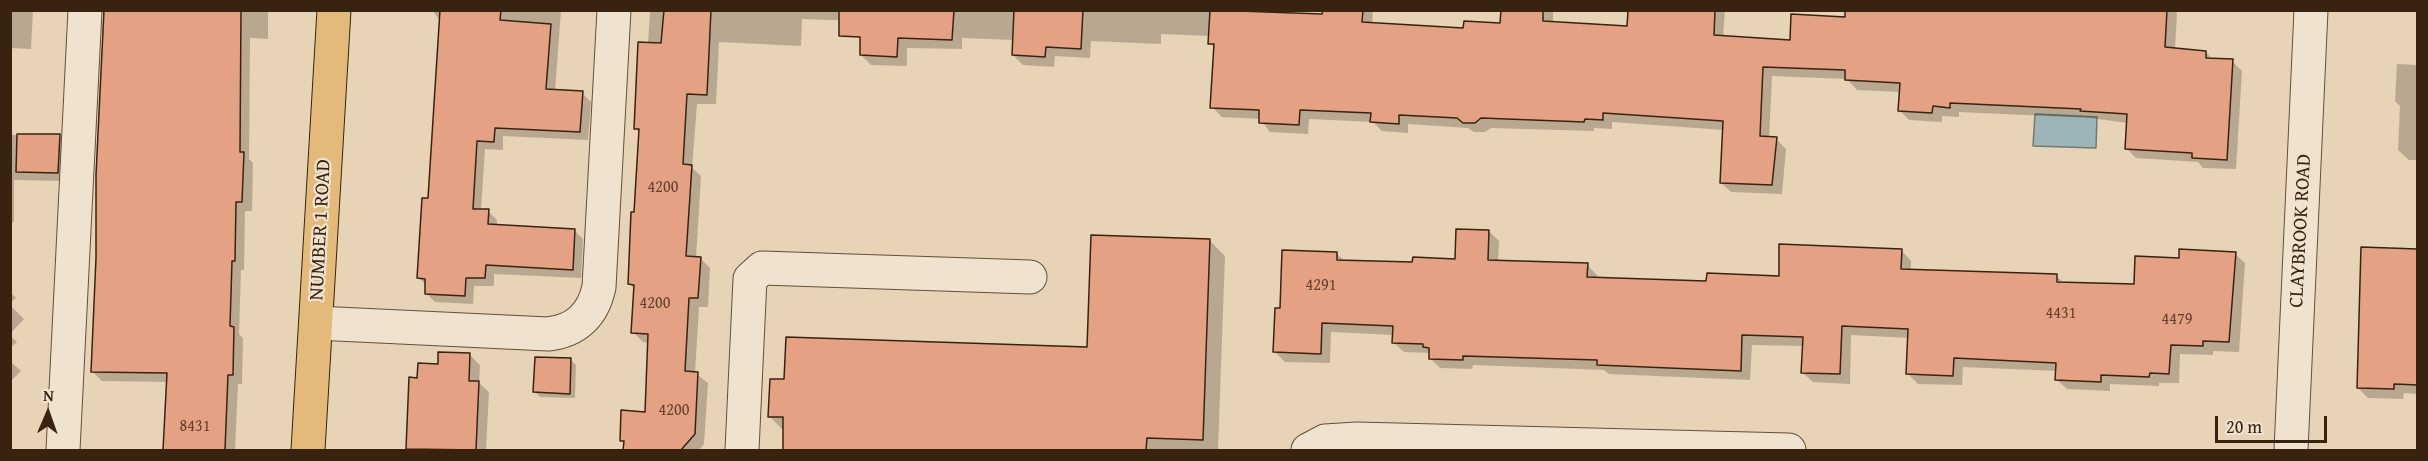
<!DOCTYPE html>
<style>
body{margin:0}
#map{position:relative;width:2428px;height:461px;overflow:hidden;background:#e7d3b5;font-family:"Gentium Book Plus",serif}
canvas{display:block}
.frame{position:absolute;inset:0;border:12px solid #382310;pointer-events:none}
.north{position:absolute;left:18px;top:383px;width:60px;height:60px;-webkit-text-stroke:4px #efe2cf;paint-order:stroke;rotate:2deg;font-size:16px;font-weight:700;line-height:24px;text-align:center;color:#382310}
.north::after{content:'';display:block;margin:auto;width:21px;height:27px;background:#382310;clip-path:polygon(50% 0,100% 100%,50% 72%,0 100%)}
.scale{position:absolute;left:2215px;top:416px;width:112px;height:27px;box-sizing:border-box;border:3px solid #382310;border-top:0;padding-left:8px;font-size:18px;line-height:21px;white-space:nowrap;color:#382310;-webkit-text-stroke:4px #efe2cf;paint-order:stroke}
</style>
<div id="map">
<canvas width="2428" height="461"></canvas>
<div class="frame"></div>
<div class="north">N</div>
<div class="scale">20 m</div>
</div>
<script>
const g = document.querySelector('canvas').getContext('2d');
g.lineJoin = 'round';
function fillPath(path, color) { g.fillStyle = color; g.fill(path, 'evenodd'); }
function trace(path, color, width, dash) { g.strokeStyle = color; g.lineWidth = width; g.lineCap = dash ? 'butt' : 'round'; g.setLineDash(dash || []); g.stroke(path); }
function drawText(font, color, halo, rows, align = 'center') {
  g.font = font + ' "Gentium Book Plus",serif'; g.lineWidth = 4.5; g.setLineDash([]); g.textBaseline = 'middle'; g.strokeStyle = halo; g.fillStyle = color; for (const [text, x, y, turn = 0] of rows) {
    g.save(); g.translate(x, y); g.rotate((+turn || 0) * Math.PI / 180); g.textAlign = isNaN(turn) ? turn : align; if (halo) g.strokeText(text, 0, 0); g.fillText(text, 0, 0); g.restore();
  }
}
const water = new Path2D(`
 M 2035,114 L 2097,117 L 2096,148 L 2033,146 Z`);
const shadow = new Path2D(`
 M 10,10 L 33,10 L 31,49 L 10,48 Z
 M 105,10 L 268,10 L 268,39 L 250,38 L 249,159 L 253,163 L 252,211 L 245,211 L 244,270 L 241,270 L 239,334 L 243,338 L 242,384 L 238,384 L 235,450 L 164,450 L 168,382 L 102,381 L 92,371 Z
 M 432,10 L 561,10 L 555,91 L 582,93 L 591,102 L 588,140 L 503,136 L 503,150 L 485,149 L 481,210 L 488,211 L 497,220 L 497,226 L 574,230 L 583,239 L 581,278 L 494,274 L 494,286 L 474,286 L 473,304 L 435,302 L 426,293 L 427,286 L 419,278 L 429,200 L 441,22 Z
 M 570,10 L 597,10 L 597,12 Z
 M 650,10 L 1260,10 L 1260,13 L 1324,15 L 1324,10 L 1373,10 L 1372,24 L 1464,29 L 1501,25 L 1502,10 L 1553,10 L 1553,23 L 1629,28 L 1629,10 L 1725,10 L 1723,37 L 1791,42 L 1846,18 L 2021,10 L 2174,10 L 2177,13 L 2175,49 L 2206,52 L 2213,60 L 2232,61 L 2242,71 L 2236,169 L 2203,168 L 2198,162 L 2136,158 L 2126,148 L 2128,123 L 2090,118 L 1959,112 L 1959,117 L 1942,116 L 1942,122 L 1909,120 L 1899,110 L 1901,92 L 1857,90 L 1847,79 L 1772,76 L 1769,139 L 1776,139 L 1786,149 L 1782,194 L 1731,192 L 1721,183 L 1724,130 L 1612,122 L 1612,129 L 1594,128 L 1594,131 L 1491,128 L 1485,132 L 1474,132 L 1468,128 L 1408,124 L 1408,133 L 1382,131 L 1373,122 L 1309,119 L 1308,134 L 1270,132 L 1260,119 L 1222,117 L 1212,107 L 1215,48 L 1210,43 L 1210,36 L 1161,34 L 1161,44 L 1091,41 L 1090,58 L 1055,56 L 1054,67 L 1023,65 L 1013,55 L 1014,40 L 962,38 L 962,49 L 907,48 L 907,66 L 871,65 L 861,55 L 860,21 L 802,19 L 801,46 L 719,42 L 716,104 L 697,104 L 692,168 L 701,176 L 696,258 L 700,258 L 710,268 L 708,307 L 699,307 L 695,373 L 708,383 L 704,444 L 699,450 L 625,450 L 625,444 L 621,441 L 646,413 L 649,343 L 643,342 L 633,332 L 635,289 L 630,284 L 640,133 L 635,128 L 648,44 Z
 M 2397,64 L 2418,65 L 2418,160 L 2409,160 L 2398,150 L 2400,106 L 2395,101 Z
 M 10,135 L 59,135 L 68,144 L 66,181 L 14,180 L 14,222 L 10,223 Z
 M 1489,231 L 1499,241 L 1498,262 L 1587,265 L 1597,275 L 1597,278 L 1708,282 L 1781,278 L 1902,251 L 1911,261 L 1911,270 L 2056,276 L 2064,283 L 2136,286 L 2180,260 L 2235,254 L 2245,263 L 2239,352 L 2213,351 L 2213,355 L 2180,354 L 2179,383 L 2159,383 L 2159,386 L 2110,384 L 2110,391 L 2067,389 L 2057,380 L 2057,371 L 1963,367 L 1962,385 L 1918,384 L 1908,374 L 1910,338 L 1851,335 L 1850,384 L 1813,382 L 1803,373 L 1804,346 L 1752,345 L 1750,380 L 1609,374 L 1604,370 L 1473,365 L 1472,369 L 1440,368 L 1430,358 L 1431,353 L 1404,352 L 1394,343 L 1394,335 L 1331,332 L 1330,363 L 1285,362 L 1275,352 L 1281,310 L 1337,254 L 1345,261 L 1414,264 L 1456,260 Z
 M 1209,240 L 1225,256 L 1218,450 L 784,450 L 785,432 L 770,417 L 786,381 L 1089,348 Z
 M 2418,250 L 2418,394 L 2404,393 L 2403,399 L 2368,398 L 2358,388 Z
 M 10,292 L 16,298 L 10,303 Z
 M 10,305 L 24,319 L 10,334 Z
 M 10,336 L 17,342 L 10,348 Z
 M 470,355 L 480,365 L 479,383 L 489,392 L 486,450 L 410,450 L 419,379 L 439,365 Z
 M 571,360 L 576,365 L 575,398 L 540,397 L 535,392 Z
 M 10,361 L 21,371 L 10,382 Z`);
const building = new Path2D(`
 M 104,10 L 241,10 L 240,152 L 244,152 L 242,202 L 236,202 L 235,261 L 232,261 L 230,326 L 234,327 L 233,375 L 228,375 L 225,450 L 163,450 L 167,373 L 91,372 L 96,258 L 96,175 Z
 M 440,10 L 501,10 L 500,20 L 551,24 L 546,89 L 583,91 L 580,132 L 495,128 L 494,142 L 477,141 L 473,209 L 489,209 L 488,224 L 575,229 L 573,270 L 486,265 L 485,278 L 466,278 L 465,296 L 425,294 L 425,279 L 417,278 L 422,198 L 428,198 Z
 M 664,10 L 711,10 L 707,95 L 687,94 L 683,164 L 692,165 L 686,256 L 701,257 L 698,298 L 689,298 L 685,371 L 698,372 L 695,434 L 681,450 L 623,450 L 624,441 L 620,441 L 621,410 L 645,412 L 648,334 L 631,333 L 634,285 L 628,284 L 631,212 L 634,212 L 639,129 L 634,129 L 638,42 L 661,43 Z
 M 839,10 L 954,10 L 952,40 L 898,38 L 897,57 L 860,55 L 860,37 L 839,36 Z
 M 1014,10 L 1083,10 L 1081,49 L 1046,47 L 1045,57 L 1012,55 Z
 M 1210,10 L 1322,14 L 1323,10 L 1363,10 L 1362,22 L 1463,28 L 1464,21 L 1500,23 L 1501,10 L 1543,10 L 1543,21 L 1627,26 L 1628,10 L 1715,10 L 1714,35 L 1790,40 L 1791,14 L 1845,17 L 1845,10 L 2167,10 L 2165,47 L 2206,51 L 2206,58 L 2233,59 L 2227,160 L 2192,158 L 2192,153 L 2125,149 L 2127,114 L 2080,111 L 2081,109 L 1950,103 L 1950,108 L 1933,106 L 1932,113 L 1898,111 L 1900,83 L 1845,80 L 1845,70 L 1763,67 L 1760,136 L 1777,137 L 1772,185 L 1720,183 L 1723,121 L 1603,113 L 1603,120 L 1585,119 L 1584,122 L 1481,118 L 1475,123 L 1463,123 L 1457,118 L 1399,115 L 1399,124 L 1370,122 L 1371,113 L 1300,110 L 1299,125 L 1259,123 L 1259,110 L 1210,108 L 1214,44 L 1208,44 Z
 M 17,134 L 60,134 L 58,173 L 16,172 Z
 M 1456,229 L 1489,230 L 1488,260 L 1588,263 L 1587,277 L 1706,281 L 1707,273 L 1779,276 L 1779,244 L 1902,249 L 1901,269 L 2057,274 L 2057,282 L 2134,284 L 2135,256 L 2179,258 L 2179,249 L 2236,252 L 2229,342 L 2203,341 L 2203,346 L 2171,345 L 2169,374 L 2150,373 L 2149,377 L 2101,375 L 2101,382 L 2055,380 L 2056,363 L 1954,358 L 1953,376 L 1906,374 L 1908,329 L 1842,326 L 1840,374 L 1801,373 L 1803,337 L 1742,335 L 1741,371 L 1597,365 L 1597,360 L 1463,356 L 1463,360 L 1429,359 L 1429,348 L 1423,347 L 1423,344 L 1392,343 L 1393,326 L 1322,323 L 1321,354 L 1273,352 L 1275,308 L 1280,308 L 1282,250 L 1337,252 L 1337,260 L 1412,262 L 1413,257 L 1455,259 Z
 M 1091,235 L 1210,239 L 1203,440 L 1147,438 L 1146,450 L 783,450 L 783,417 L 768,417 L 770,379 L 784,379 L 786,337 L 1087,347 Z
 M 2361,247 L 2418,249 L 2418,385 L 2394,384 L 2394,389 L 2357,388 Z
 M 438,352 L 470,353 L 469,381 L 479,381 L 476,450 L 406,449 L 409,377 L 417,378 L 418,363 L 438,364 Z
 M 535,357 L 571,358 L 570,394 L 533,392 Z`);
const minor = new Path2D(`
 M 316,323 L 548,334 C 576,331 593,315 599,287 L 614,10
 M 63,450 L 85,10
 M 742,450 L 750,279 L 762,268 L 1030,277
 M 1308,450 L 1325,441 L 1357,439 L 1789,450
 M 2291,450 L 2311,10`);
const major = new Path2D(`
 M 308,450 L 334,10`);
const numberNames = [
 ["4200",663,188],
 ["4291",1321,286],
 ["4200",655,304],
 ["4431",2061,314],
 ["4479",2177,320],
 ["4200",674,411],
 ["8431",195,427]
];
const streetNames = [
 ["NUMBER 1 ROAD",321,230,-87],
 ["CLAYBROOK ROAD",2301,231,-87]
];
fillPath(water, '#9bb5b9');
trace(water, '#737b75', 1.5);
fillPath(shadow, '#0003');
fillPath(building, '#e4a183');
trace(building, '#382310', 1.5);
trace(minor, '#644f39', 35);
trace(major, '#382310', 35);
trace(minor, '#efe2cf', 33);
trace(major, '#e4ba7a', 33);
drawText('16px', '#63422d', null, numberNames);
drawText('20px', '#382310', '#efe2cf', streetNames);
</script>
